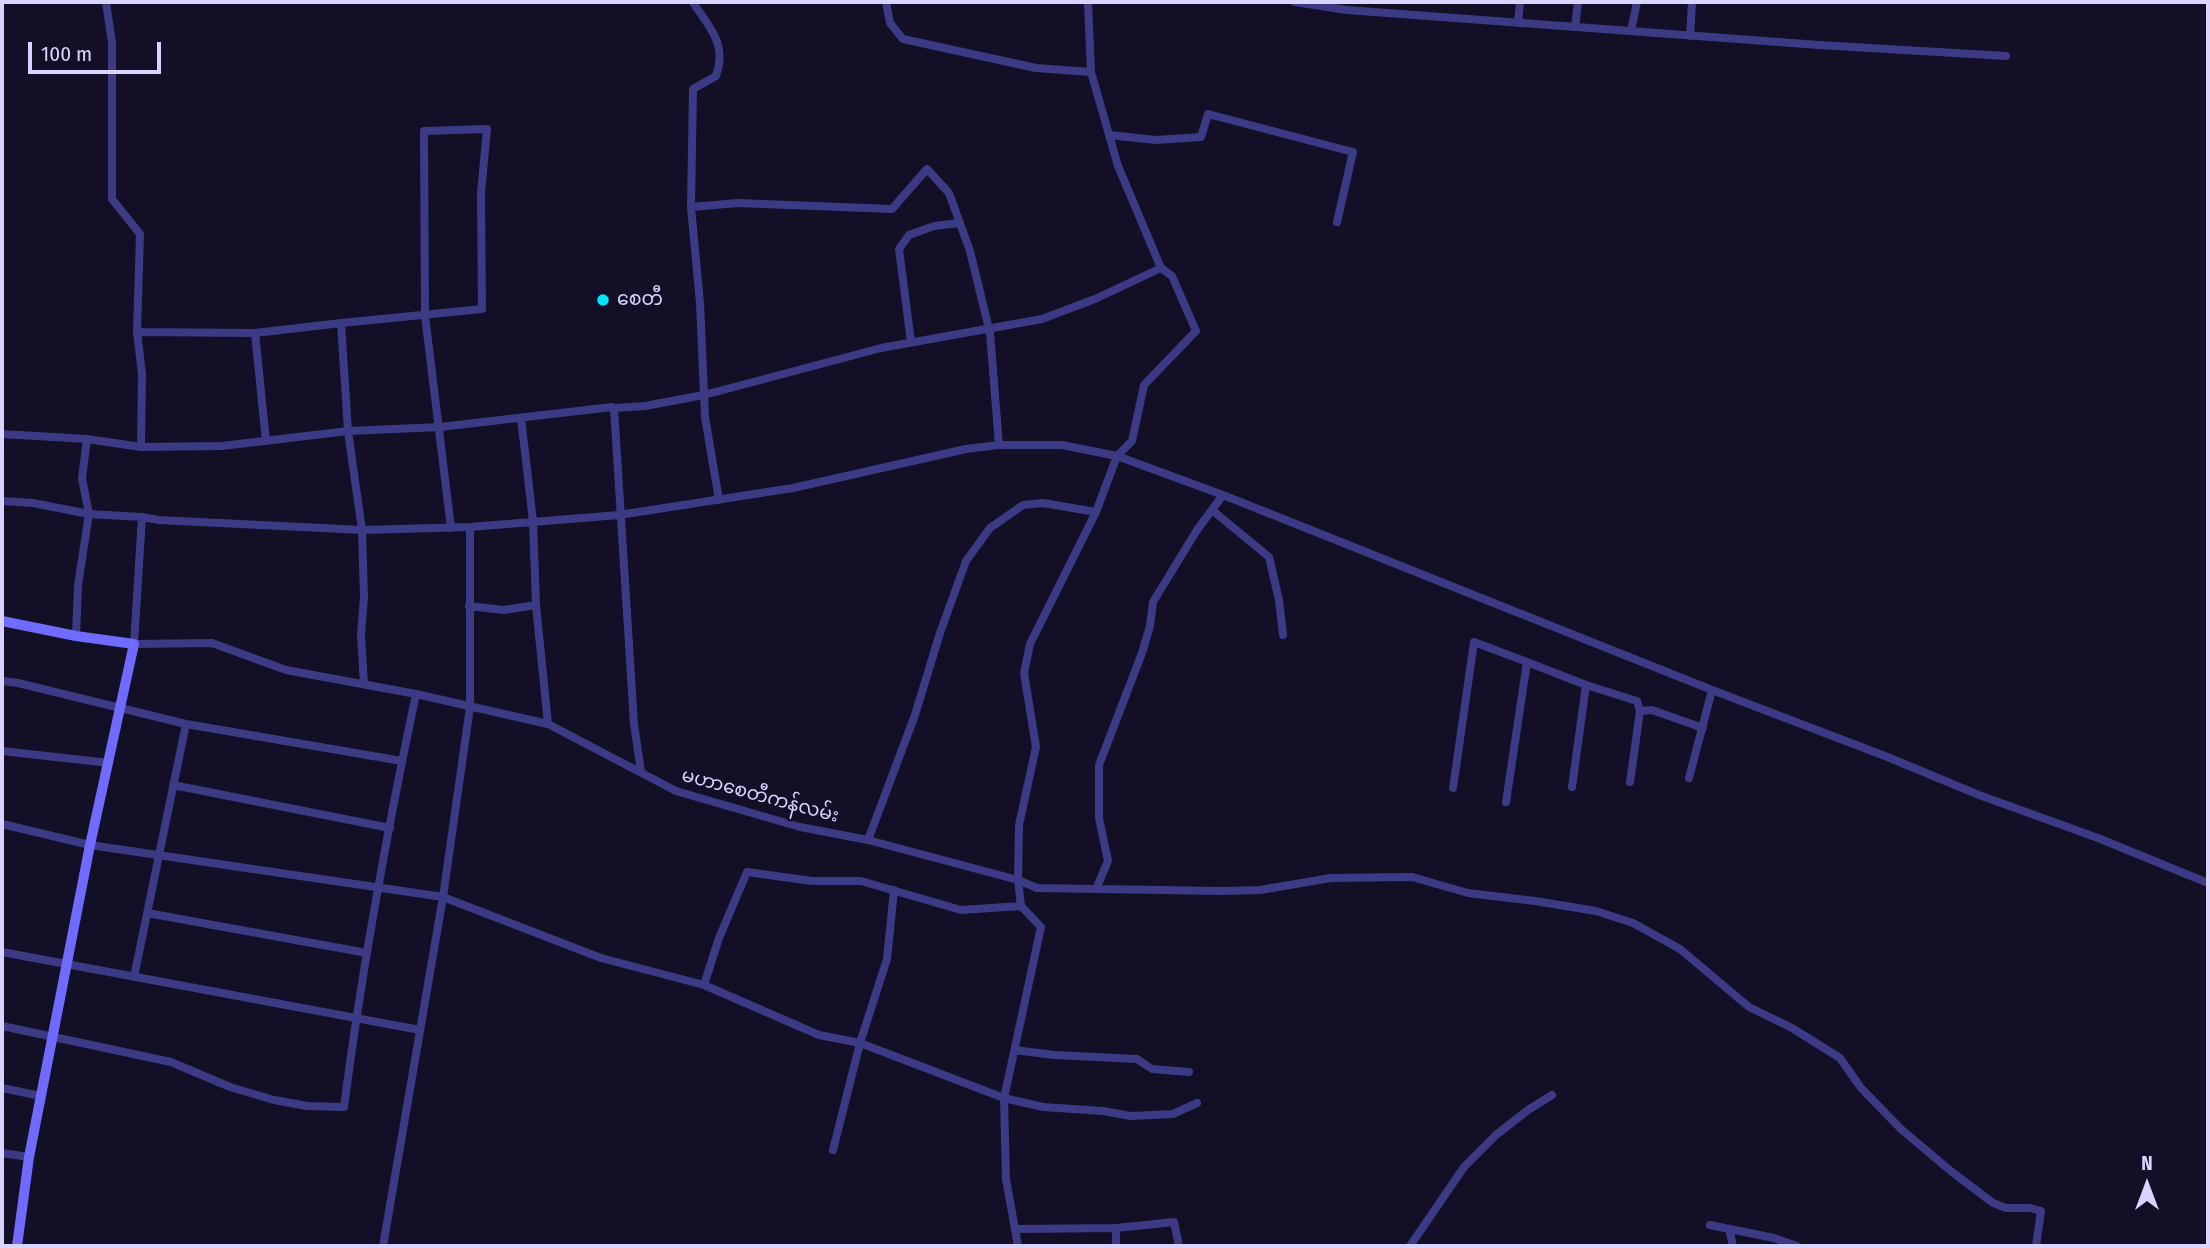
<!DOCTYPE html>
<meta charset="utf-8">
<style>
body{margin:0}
#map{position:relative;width:2210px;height:1248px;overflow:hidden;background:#130f26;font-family:"Fira Sans Condensed",sans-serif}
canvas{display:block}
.frame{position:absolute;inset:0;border:4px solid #d9d4ff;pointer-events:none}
.north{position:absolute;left:2112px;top:1150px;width:70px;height:70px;-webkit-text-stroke:5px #130f26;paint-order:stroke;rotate:0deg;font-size:19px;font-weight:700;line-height:28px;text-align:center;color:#d9d4ff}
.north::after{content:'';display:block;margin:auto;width:24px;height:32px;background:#d9d4ff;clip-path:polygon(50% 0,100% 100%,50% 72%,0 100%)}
.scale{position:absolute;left:28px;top:42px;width:133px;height:32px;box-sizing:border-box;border:4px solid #d9d4ff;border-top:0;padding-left:9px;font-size:21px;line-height:24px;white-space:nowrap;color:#d9d4ff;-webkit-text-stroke:5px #130f26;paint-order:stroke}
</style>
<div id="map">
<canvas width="2210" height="1248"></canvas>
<div class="frame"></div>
<div class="north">N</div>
<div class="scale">100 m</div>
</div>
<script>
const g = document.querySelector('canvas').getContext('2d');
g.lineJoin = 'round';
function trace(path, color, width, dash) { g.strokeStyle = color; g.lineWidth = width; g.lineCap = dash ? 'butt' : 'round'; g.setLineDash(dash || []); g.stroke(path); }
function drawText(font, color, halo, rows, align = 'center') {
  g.font = font + ' "Fira Sans Condensed","Noto Sans Myanmar",sans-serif'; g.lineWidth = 5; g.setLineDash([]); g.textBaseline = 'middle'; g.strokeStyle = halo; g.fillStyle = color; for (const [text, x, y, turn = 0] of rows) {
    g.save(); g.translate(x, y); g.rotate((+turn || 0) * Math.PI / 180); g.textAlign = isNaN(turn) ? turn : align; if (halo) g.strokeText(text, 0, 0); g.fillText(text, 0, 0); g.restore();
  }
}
const street = new Path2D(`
 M 106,2 L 112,43 L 112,199 L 140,234 L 137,332 L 255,333 L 341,323 L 348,431 L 362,530 L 364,597 L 361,635 L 364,684
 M 886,2 L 890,23 L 903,39 L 1036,68 L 1091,72
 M 1295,2 L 1347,10 L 1819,45 L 2006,56
 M 694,4 C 711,29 727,45 716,76 L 693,89 L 691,207 L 700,303 L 705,417 L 719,500
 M 1518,23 L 1520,2
 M 1575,27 L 1578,2
 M 1631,31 L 1637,2
 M 1690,36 L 1692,2
 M 1109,135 L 1156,140 L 1201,137 L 1208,114 L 1353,152 L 1337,222
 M 691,207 L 738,203 L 892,209 L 927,169 L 949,193 L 970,251 L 990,333 L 999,445
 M 1161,268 L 1172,276 L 1196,331 L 1144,385 L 1132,441 L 1117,456 L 1096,512 L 1030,644 L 1024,673 L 1036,747 L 1019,825 L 1018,880 L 1037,888 L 1222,891 L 1260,890 L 1331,878 L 1412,877 L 1468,893 L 1535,901 L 1596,911 L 1633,923 L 1680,949 L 1749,1007 L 1792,1028 L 1840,1058 L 1861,1088 L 1902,1130 L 1952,1172 L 1993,1203 L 2006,1208 L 2030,1208 L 2041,1211 L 2036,1246
 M 341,323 L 482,309 L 481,193 L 487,129 L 424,131 L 425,316 L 451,528
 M 137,332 L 142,374 L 141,447 L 222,446 L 348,431 L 440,427 L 612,407 L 614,408 L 634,724 L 641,772
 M 255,333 L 266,441
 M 911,342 L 899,249 L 909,235 L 934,226 L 960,223
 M 614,408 L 645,406 L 704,395 L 881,348 L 1042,319 L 1095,299 L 1161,268 L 1118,166 L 1091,72 L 1088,2
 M 521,418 L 533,521 L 536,605 L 548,724
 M 2,434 L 87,439 L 141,447
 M 2,501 L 33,503 L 89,514 L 142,517 L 159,520 L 362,530 L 470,527 L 619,515 L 793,488 L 966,449 L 999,445 L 1062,445 L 1117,456 L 1223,495 L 1712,690 L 1885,756 L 1979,795 L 2098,838 L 2208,883
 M 1212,510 L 1269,557 L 1279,600 L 1283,635
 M 142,517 L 134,644 L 212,643 L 286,670 L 416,694 L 548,724 L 676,791 L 800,827 L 868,840 L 1018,880 L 1021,906 L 1041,927 L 1004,1098 L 1006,1179 L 1018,1246
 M 469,606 L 504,610 L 536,605
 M 76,636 L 78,585 L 89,514 L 82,478 L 87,439
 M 2,681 L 18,683 L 186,724 L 402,761
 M 2,751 L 109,763
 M 1689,778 L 1712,690
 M 1630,782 L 1640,711 L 1652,710 L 1703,728
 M 173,785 L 390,828
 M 1572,787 L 1586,685 L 1637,701 L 1640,711
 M 1453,788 L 1474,642 L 1527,662
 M 1506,802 L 1527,662 L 1586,685
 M 2,824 L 90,845 L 443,897 L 601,958 L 704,985 L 819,1035 L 860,1043 L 1004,1098 L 1043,1107 L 1103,1111 L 1131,1116 L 1173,1114 L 1197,1103
 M 868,840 L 915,715 L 940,633 L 966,561 L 990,528 L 1023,505 L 1043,503 L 1096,512
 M 1096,889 L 1108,861 L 1099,818 L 1099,765 L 1142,653 L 1150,626 L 1153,602 L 1197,530 L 1223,495
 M 147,913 L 367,953
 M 2,952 L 420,1030
 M 134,977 L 186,724
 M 704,985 L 719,938 L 747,872 L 812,881 L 861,881 L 961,910 L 1021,906
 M 2,1026 L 171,1062 L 230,1087 L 274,1100 L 307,1106 L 344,1107 C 362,969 387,831 416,694
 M 1015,1050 L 1054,1055 L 1137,1059 L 1152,1069 L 1189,1072
 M 2,1088 L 41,1096
 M 833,1150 L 860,1043 L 887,959 L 894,890
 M 2,1153 L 29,1157
 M 1710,1225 L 1774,1238 L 1797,1246
 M 1116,1228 L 1116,1246
 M 1015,1229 L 1116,1228 L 1174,1222 L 1179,1246
 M 1729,1229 L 1733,1246
 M 383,1246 L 443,897 L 470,707 L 470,527
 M 1410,1246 L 1464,1167 L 1496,1135 L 1528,1110 L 1552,1095`);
const secondary = new Path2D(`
 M 2,621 L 76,636 L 134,644 L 90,845 L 29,1157 L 17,1246`);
const markers = [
 [603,300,7,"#00e5ff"]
];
const poiNames = [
 ["စေတီ",617,300]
];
const streetNames = [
 ["မဟာစေတီကန်လမ်း",760,796,15]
];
trace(street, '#3d3a85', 8);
trace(secondary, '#6f6bff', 10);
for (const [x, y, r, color] of markers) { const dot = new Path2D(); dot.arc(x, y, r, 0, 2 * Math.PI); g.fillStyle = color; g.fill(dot); trace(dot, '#130f26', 2.5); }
drawText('19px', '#d9d4ff', '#130f26', poiNames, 'left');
drawText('19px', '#d9d4ff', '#130f26', streetNames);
</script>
